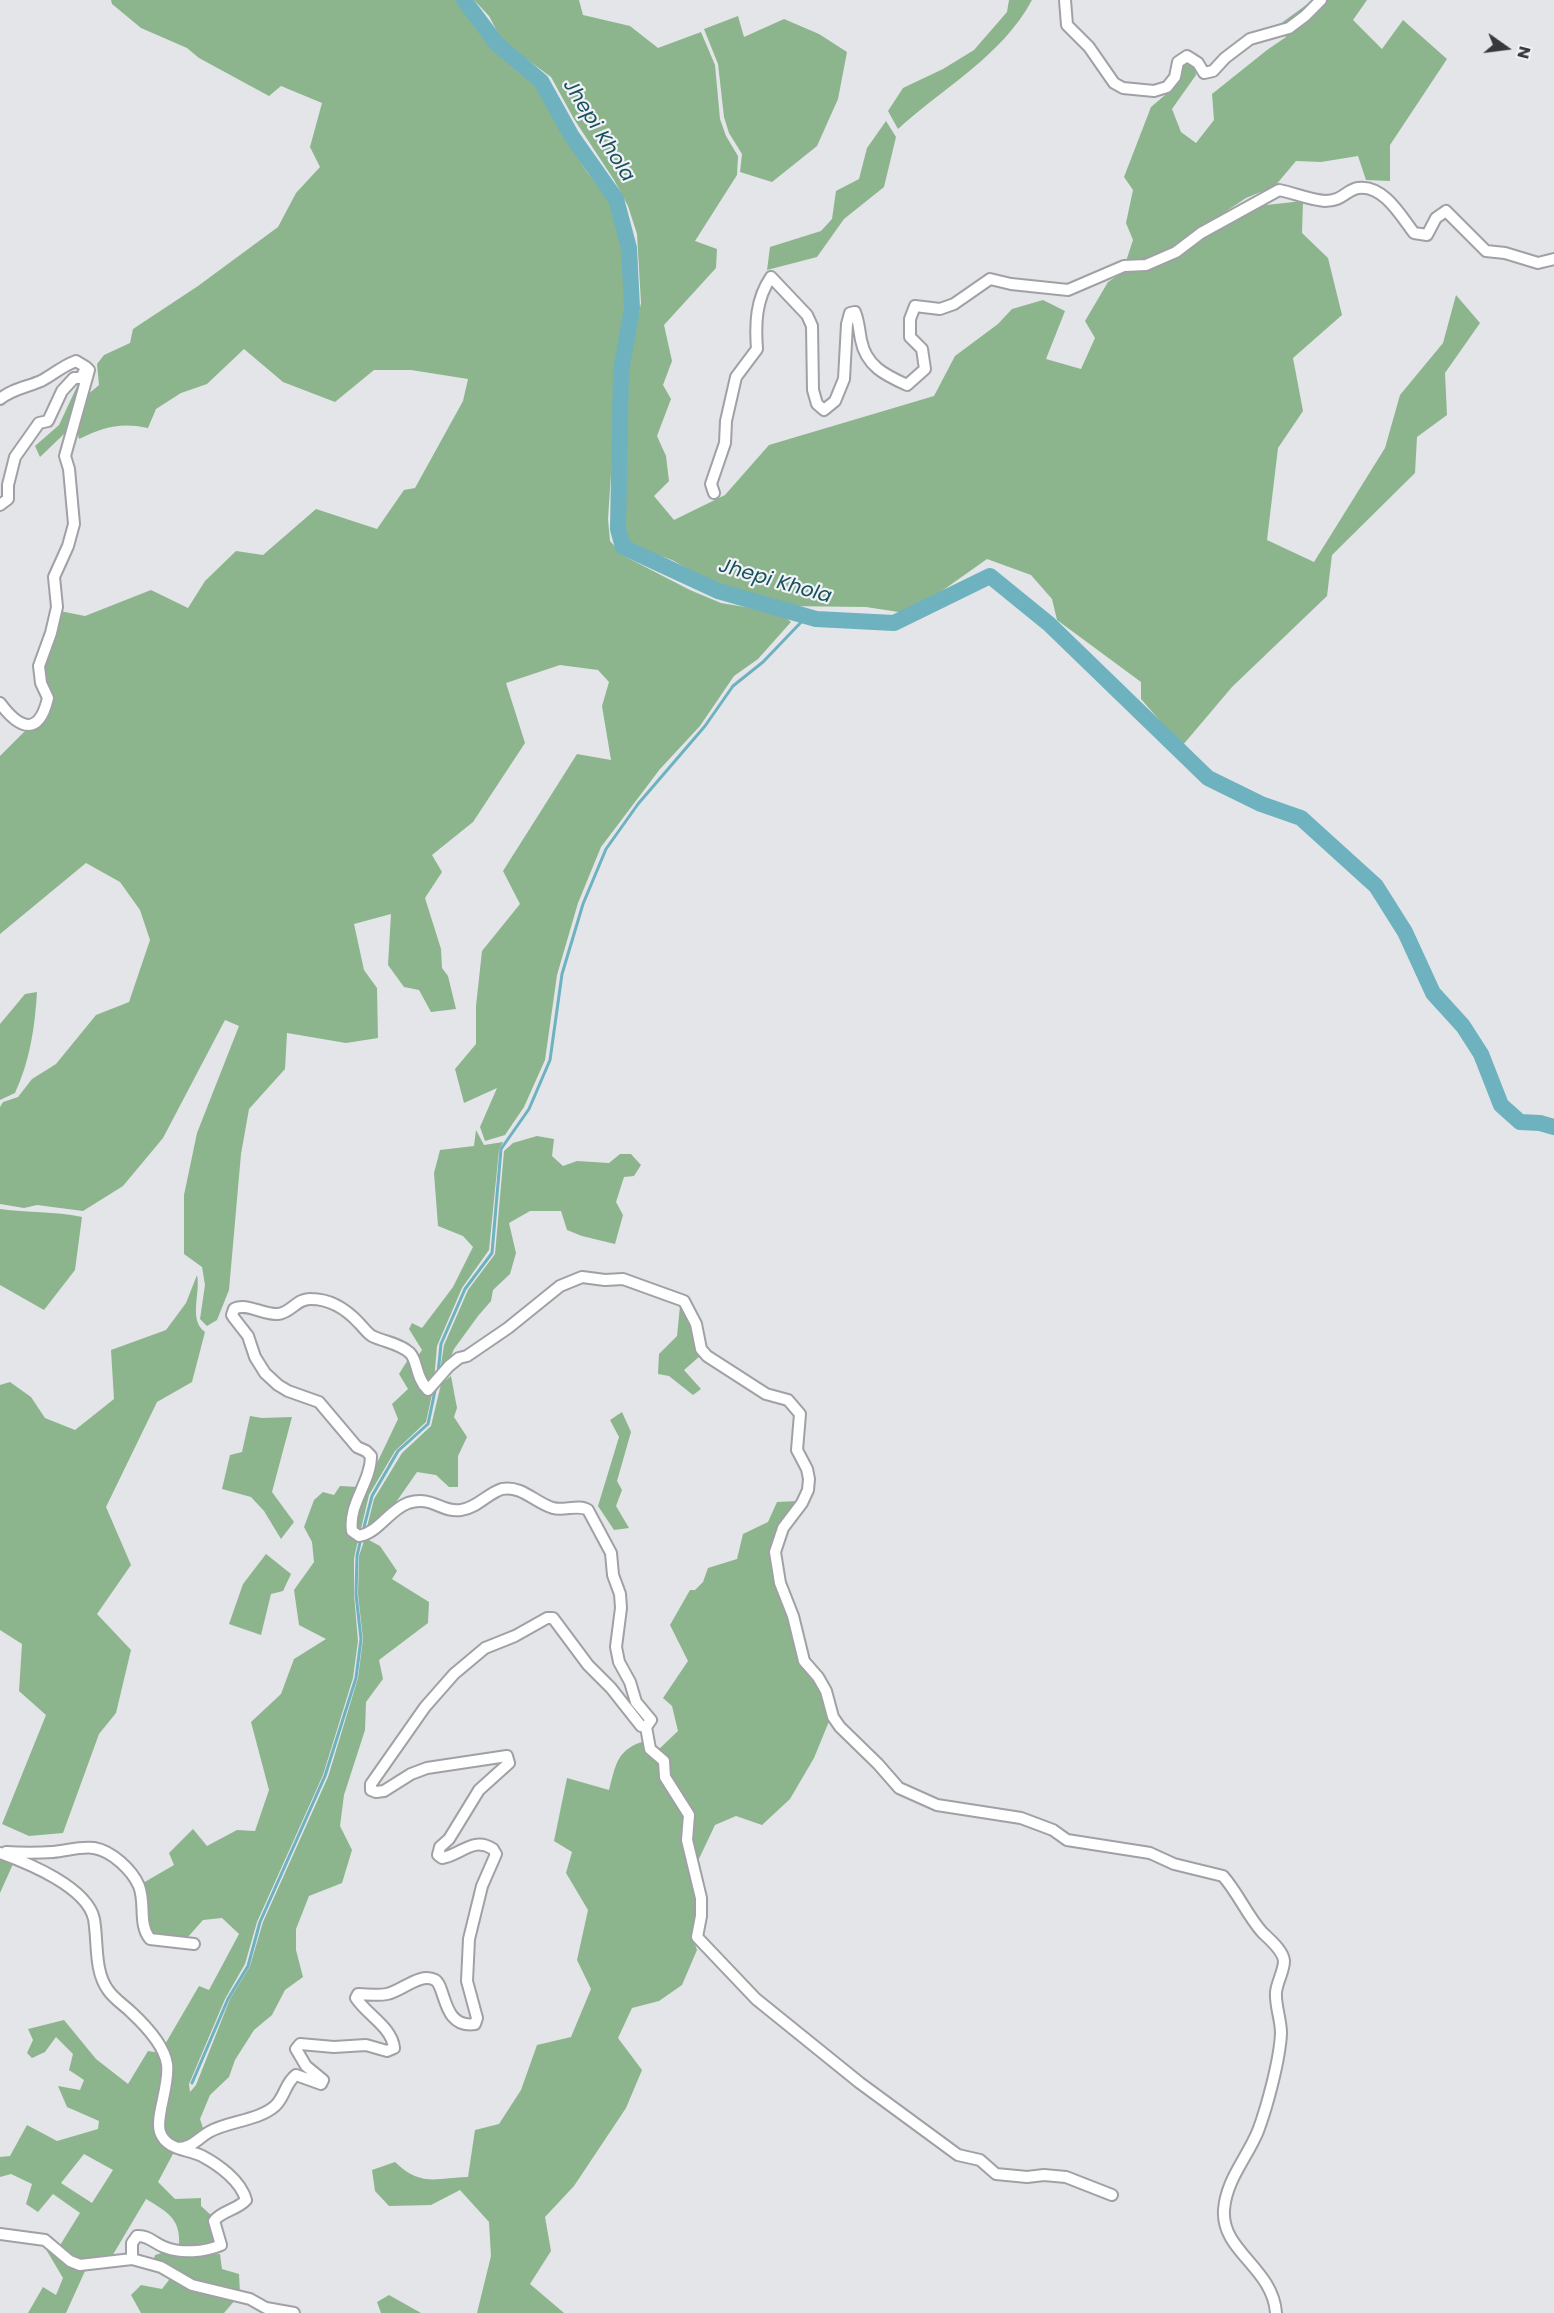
<!DOCTYPE html>
<style>
body{margin:0}
#map{position:relative;width:1554px;height:2313px;overflow:hidden;background:#e3e5e9;font-family:Poppins,sans-serif}
canvas{display:block}
.north{position:absolute;left:1476px;top:18px;width:60px;height:60px;-webkit-text-stroke:4px #f0f2f6;paint-order:stroke;rotate:104deg;font-size:16px;font-weight:700;line-height:24px;text-align:center;color:#38383a}
.north::after{content:'';display:block;margin:auto;width:21px;height:27px;background:#38383a;clip-path:polygon(50% 0,100% 100%,50% 72%,0 100%)}
</style>
<div id="map">
<canvas width="1554" height="2313"></canvas>
<div class="north">N</div>
</div>
<script>
const g = document.querySelector('canvas').getContext('2d');
g.lineJoin = 'round';
function fillPath(path, color) { g.fillStyle = color; g.fill(path, 'evenodd'); }
function trace(path, color, width, dash) { g.strokeStyle = color; g.lineWidth = width; g.lineCap = dash ? 'butt' : 'round'; g.setLineDash(dash || []); g.stroke(path); }
function drawText(font, color, halo, rows, align = 'center') {
  g.font = font + ' Poppins,sans-serif'; g.lineWidth = 4.5; g.setLineDash([]); g.textBaseline = 'middle'; g.strokeStyle = halo; g.fillStyle = color; for (const [text, x, y, turn = 0] of rows) {
    g.save(); g.translate(x, y); g.rotate((+turn || 0) * Math.PI / 180); g.textAlign = isNaN(turn) ? turn : align; if (halo) g.strokeText(text, 0, 0); g.fillText(text, 0, 0); g.restore();
  }
}
const forest = new Path2D(`
 M 111,0 L 461,0 L 495,49 L 537,88 L 564,136 L 587,172 L 614,206 L 623,250 L 626,295 L 615,375 L 614,428 L 608,519 L 610,541 L 624,556 L 690,590 L 721,603 L 781,613 L 791,622 L 758,659 L 734,676 L 700,726 L 660,769 L 601,847 L 578,903 L 557,975 L 545,1060 L 524,1107 L 505,1135 L 485,1141 L 480,1127 L 497,1088 L 464,1103 L 455,1069 L 476,1044 L 476,1006 L 482,951 L 520,904 L 503,871 L 577,754 L 611,760 L 602,706 L 609,682 L 598,670 L 560,665 L 506,683 L 525,743 L 473,822 L 432,855 L 442,872 L 425,898 L 441,949 L 442,968 L 448,976 L 456,1009 L 431,1012 L 419,990 L 404,987 L 388,965 L 391,914 L 354,924 L 364,970 L 377,988 L 378,1038 L 346,1043 L 287,1033 L 285,1069 L 249,1109 L 241,1154 L 229,1290 L 217,1320 L 207,1326 L 200,1319 L 205,1285 L 202,1267 L 184,1254 L 184,1195 L 197,1133 L 239,1026 L 225,1020 L 163,1138 L 123,1186 L 83,1211 L 37,1205 L 24,1208 L 0,1204 L 0,1107 L 3,1102 L 18,1097 L 32,1079 L 56,1064 L 96,1015 L 129,1002 L 150,940 L 140,910 L 120,882 L 86,863 L 0,934 L 0,756 L 27,729 L 44,722 L 53,697 C 35,664 49,643 60,611 L 85,616 L 151,590 L 188,608 L 205,581 L 236,551 L 263,555 L 316,509 L 377,529 L 404,490 L 415,488 L 463,401 L 468,379 L 411,370 L 374,370 L 335,402 L 283,382 L 244,349 L 207,384 L 181,393 L 156,409 L 148,428 C 120,422 104,427 79,439 L 77,429 L 86,396 L 99,385 L 97,364 L 104,355 L 130,343 L 133,329 L 198,286 L 278,227 L 296,193 L 320,167 L 310,147 L 322,103 L 281,86 L 269,96 L 199,58 L 187,48 L 141,28 L 112,4 Z
 M 474,0 L 579,0 L 583,15 L 630,26 L 658,48 L 701,32 L 715,65 L 720,119 L 726,136 L 738,156 L 737,175 L 695,241 L 717,249 L 716,268 L 664,325 L 672,361 L 663,385 L 671,399 L 657,436 L 666,456 L 669,481 L 654,496 L 674,520 L 725,495 L 769,445 L 934,396 L 955,356 L 998,324 L 1012,309 L 1043,300 L 1065,311 L 1046,359 L 1081,369 L 1095,338 L 1085,321 L 1108,282 L 1125,271 L 1148,269 L 1257,206 L 1303,201 L 1302,233 L 1328,258 L 1342,315 L 1293,358 L 1303,411 L 1278,448 L 1267,540 L 1314,562 L 1385,448 L 1400,395 L 1443,343 L 1456,295 L 1480,323 L 1445,373 L 1447,415 L 1417,437 L 1415,473 L 1332,555 L 1327,596 L 1232,687 L 1182,746 L 1141,699 L 1141,682 L 1057,620 L 1052,599 L 1031,575 L 987,559 L 939,593 L 905,613 L 866,607 L 782,606 L 715,584 L 672,560 L 628,544 L 624,516 L 627,371 L 641,303 L 637,234 L 628,206 L 614,180 L 574,119 L 551,77 L 502,41 L 489,16 Z
 M 1009,0 L 1032,0 C 1002,56 944,87 898,129 L 888,111 L 903,88 L 943,69 L 974,50 L 1007,12 Z
 M 1313,0 L 1367,0 L 1353,20 L 1382,49 L 1403,20 L 1447,59 L 1390,145 L 1390,181 L 1366,180 L 1358,156 L 1321,162 L 1296,161 L 1275,186 L 1246,198 L 1168,250 L 1137,262 L 1126,261 L 1133,240 L 1126,223 L 1133,190 L 1124,177 L 1151,107 L 1171,90 L 1178,79 L 1183,63 L 1195,66 L 1196,75 L 1172,109 L 1181,132 L 1196,143 L 1214,120 L 1212,94 L 1267,50 L 1286,37 L 1280,24 Z
 M 738,16 L 744,37 L 784,19 L 819,34 L 847,52 L 838,99 L 817,146 L 772,182 L 740,172 L 742,154 L 729,133 L 724,117 L 718,64 L 704,29 Z
 M 886,121 L 896,137 L 884,187 L 844,219 L 817,257 L 767,270 L 770,247 L 821,231 L 832,219 L 836,191 L 859,179 L 867,148 Z
 M 80,380 L 83,381 L 73,422 L 63,435 L 40,457 L 35,446 L 59,425 Z
 M 37,992 C 35,1026 30,1061 15,1093 L 0,1100 L 0,1024 L 25,994 Z
 M 476,1130 L 484,1145 L 503,1142 L 499,1150 L 489,1250 L 462,1288 L 437,1346 L 434,1381 L 427,1387 L 416,1359 L 422,1350 L 409,1329 L 412,1323 L 422,1328 L 453,1287 L 473,1247 L 463,1236 L 438,1226 L 434,1173 L 440,1150 L 474,1146 Z
 M 537,1136 L 554,1139 L 552,1156 L 563,1166 L 577,1161 L 609,1163 L 620,1154 L 631,1154 L 641,1165 L 634,1176 L 624,1177 L 616,1202 L 623,1215 L 615,1244 L 582,1236 L 567,1230 L 561,1211 L 530,1211 L 509,1223 L 516,1253 L 510,1274 L 493,1290 L 491,1301 L 478,1316 L 454,1349 L 448,1364 L 440,1371 L 444,1345 L 468,1290 L 495,1254 L 504,1151 L 513,1143 Z
 M 0,1209 C 28,1213 54,1211 82,1217 L 75,1270 L 44,1310 L 0,1285 Z
 M 197,1275 C 201,1293 188,1320 205,1332 L 192,1382 L 157,1402 L 106,1507 L 131,1565 L 97,1614 L 131,1650 L 116,1713 L 99,1734 L 63,1833 L 29,1836 L 2,1824 L 46,1715 L 19,1691 L 22,1644 L 0,1630 L 0,1385 L 10,1382 L 31,1397 L 45,1418 L 75,1430 L 114,1399 L 111,1350 L 166,1330 L 186,1303 Z
 M 680,1306 C 692,1323 692,1338 700,1356 L 684,1370 L 701,1389 L 693,1395 L 669,1376 L 658,1374 L 659,1354 L 677,1336 Z
 M 409,1358 L 433,1390 L 426,1422 L 395,1451 L 369,1495 L 360,1533 L 355,1529 L 357,1505 L 398,1419 L 392,1404 L 408,1389 L 399,1374 Z
 M 451,1376 L 457,1408 L 454,1417 L 467,1437 L 458,1456 L 458,1487 L 449,1487 L 436,1475 L 417,1472 L 392,1508 L 366,1531 L 374,1499 L 402,1453 L 431,1426 L 441,1384 Z
 M 622,1412 L 631,1432 L 617,1481 L 622,1490 L 616,1506 L 629,1528 L 614,1530 L 598,1506 L 619,1437 L 610,1420 Z
 M 250,1416 L 262,1418 L 292,1417 L 272,1492 L 294,1522 L 281,1539 L 264,1511 L 251,1497 L 222,1489 L 230,1455 L 242,1452 Z
 M 340,1486 L 359,1487 L 352,1505 L 358,1540 L 354,1558 L 354,1594 L 358,1641 L 353,1678 L 323,1775 L 257,1922 L 245,1964 L 225,1999 L 189,2084 L 190,2092 L 196,2085 L 230,1999 L 250,1966 L 263,1922 L 328,1777 L 358,1678 L 363,1639 L 358,1594 L 359,1556 L 365,1538 L 380,1546 L 397,1571 L 392,1579 L 429,1602 L 428,1623 L 379,1660 L 383,1679 L 366,1702 L 365,1730 L 344,1795 L 340,1826 L 352,1850 L 342,1883 L 309,1896 L 296,1929 L 296,1950 L 303,1977 L 285,1990 L 272,2015 L 254,2030 L 235,2060 L 229,2077 L 210,2095 L 200,2119 L 204,2131 L 188,2144 L 173,2143 L 162,2130 L 164,2046 L 199,1986 L 209,1990 L 239,1934 L 222,1918 L 203,1920 L 187,1938 L 151,1935 L 148,1928 L 148,1902 L 143,1883 L 174,1865 L 169,1853 L 193,1829 L 207,1846 L 237,1830 L 255,1831 L 269,1790 L 251,1722 L 281,1694 L 294,1659 L 326,1639 L 299,1625 L 294,1590 L 314,1562 L 312,1542 L 304,1527 L 314,1500 L 323,1492 L 334,1495 Z
 M 799,1501 L 773,1554 L 830,1719 L 814,1758 L 790,1799 L 762,1825 L 736,1816 L 715,1825 L 696,1865 L 689,1841 L 691,1814 L 657,1751 L 678,1731 L 672,1706 L 663,1698 L 688,1661 L 670,1625 L 690,1590 L 695,1590 L 703,1582 L 708,1568 L 737,1559 L 743,1534 L 768,1522 L 777,1502 Z
 M 266,1554 L 291,1574 L 283,1591 L 271,1594 L 261,1635 L 229,1624 L 243,1584 Z
 M 645,1741 L 660,1763 L 685,1815 L 698,1903 L 697,1918 L 692,1935 L 697,1950 L 682,1985 L 659,2001 L 632,2008 L 618,2038 L 642,2070 L 626,2108 L 574,2186 L 545,2217 L 551,2251 L 530,2284 L 564,2313 L 477,2313 L 491,2256 L 489,2222 L 460,2190 L 431,2205 L 389,2206 L 375,2191 L 372,2170 L 395,2162 C 421,2187 435,2178 468,2177 L 475,2130 L 499,2124 L 521,2090 L 537,2045 L 571,2037 L 591,1989 L 577,1960 L 588,1910 L 566,1873 L 572,1852 L 554,1841 L 567,1778 L 609,1790 C 616,1764 617,1749 645,1741 Z
 M 0,1856 L 13,1864 L 0,1893 Z
 M 64,2020 L 96,2059 L 128,2084 L 148,2051 L 160,2053 L 165,2066 L 157,2131 L 174,2152 L 158,2182 L 175,2199 L 201,2198 L 201,2206 L 212,2216 L 213,2241 L 207,2244 L 197,2247 L 179,2246 C 181,2218 167,2212 146,2199 L 111,2258 C 85,2264 79,2264 59,2247 L 80,2213 L 53,2194 L 38,2212 L 26,2204 L 32,2184 L 11,2174 L 0,2177 L 0,2157 L 10,2156 L 27,2125 L 57,2141 L 98,2129 L 99,2121 L 67,2107 L 58,2086 L 80,2090 L 84,2080 L 69,2070 L 73,2054 L 56,2037 L 45,2052 L 32,2058 L 27,2053 L 33,2040 L 28,2029 ZM 84,2154 L 113,2170 L 92,2203 L 61,2183 Z
 M 44,2246 L 53,2250 L 69,2264 L 85,2271 L 66,2313 L 28,2313 L 43,2287 L 56,2295 L 63,2278 Z
 M 165,2252 L 197,2255 L 220,2254 L 222,2269 L 239,2274 L 240,2293 L 208,2288 L 153,2262 L 155,2255 Z
 M 172,2276 L 236,2299 L 224,2313 L 141,2313 L 131,2295 L 141,2285 L 162,2289 Z
 M 389,2295 L 421,2313 L 381,2313 L 377,2302 Z`);
const stream = new Path2D(`
 M 438,1374 L 441,1344 L 465,1289 L 492,1253 L 501,1149 L 529,1109 L 550,1060 L 562,974 L 583,904 L 606,849 L 638,804 L 705,726 L 733,686 L 763,662 L 806,617
 M 363,1531 L 372,1496 L 398,1451 L 428,1424 L 436,1386
 M 192,2083 L 228,1999 L 248,1966 L 260,1922 L 325,1776 L 356,1678 L 361,1639 L 356,1594 L 357,1556 L 361,1538`);
const river = new Path2D(`
 M 464,0 L 497,44 L 541,81 L 571,135 L 616,199 L 629,248 L 632,308 L 621,371 L 618,529 L 623,547 L 718,591 L 816,619 L 894,623 L 990,576 L 1049,624 L 1208,778 L 1261,804 L 1301,818 L 1376,886 L 1405,932 L 1433,993 L 1463,1026 L 1481,1054 L 1501,1105 L 1520,1122 L 1540,1123 L 1554,1127`);
const minor = new Path2D(`
 M 1065,0 L 1067,25 L 1089,47 L 1114,83 L 1123,88 L 1154,91 L 1167,87 L 1175,77 L 1178,62 L 1187,56 L 1198,63 L 1204,73 L 1213,71 L 1225,58 L 1250,39 L 1289,28 L 1305,16 L 1321,0
 M 0,399 C 12,389 27,387 41,381 C 53,375 62,366 76,361 L 86,367
 M 714,493 L 711,484 L 725,443 L 726,421 L 736,377 L 757,349 C 755,323 756,299 771,277 L 807,315 L 812,326 L 813,390 L 817,404 L 824,410 L 835,401 L 844,379 L 847,324 L 850,313 L 855,312 C 859,322 859,330 861,340 C 866,366 885,375 907,385 L 925,369 L 922,349 L 910,337 L 910,319 L 915,306 L 940,309 L 954,304 L 990,279 L 1011,284 L 1068,290 L 1124,266 L 1146,265 L 1176,252 L 1201,233 L 1279,190 C 1294,193 1310,200 1325,201 C 1343,201 1346,190 1358,188 C 1383,184 1401,216 1414,233 L 1427,235 L 1436,218 L 1446,211 L 1486,251 L 1505,253 L 1538,263 L 1554,259
 M 0,505 L 8,499 L 8,485 L 15,457 L 39,423 L 48,421 L 62,391 L 74,378 L 81,378 L 85,370
 M 0,703 C 20,730 39,736 48,698 L 41,683 L 39,666 L 51,633 L 57,607 L 54,577 L 68,546 L 74,524 L 69,469 L 65,456 L 89,370 L 86,367
 M 646,1727 L 650,1749 L 664,1761 L 665,1777 L 689,1815 L 687,1840 L 701,1898 L 701,1916 L 697,1937 L 756,1999 L 860,2083 L 958,2155 L 980,2160 L 996,2174 L 1027,2177 L 1044,2175 L 1066,2177 L 1112,2195
 M 6,1852 C 22,1853 37,1853 53,1852 C 66,1851 81,1846 94,1848 C 112,1851 132,1870 139,1886 C 146,1904 138,1924 150,1939 L 194,1944
 M 0,1853 C 28,1863 87,1887 94,1919 C 98,1942 94,1971 108,1990 C 114,1999 124,2005 131,2012 C 145,2025 164,2045 167,2064 C 170,2085 155,2117 160,2132 C 166,2150 188,2149 202,2156 C 219,2165 241,2181 246,2200 C 237,2210 221,2211 214,2221 L 221,2245 C 205,2252 181,2254 164,2247 C 154,2243 148,2235 137,2236 L 132,2243 L 132,2259
 M 177,2148 C 192,2148 197,2139 209,2132 C 228,2121 258,2121 275,2106 C 285,2097 285,2083 296,2075 L 321,2084 L 323,2080 L 306,2066 L 296,2049 L 300,2044 L 334,2047 L 366,2045 L 387,2051 L 394,2048 C 392,2027 367,2015 356,1998 L 358,1994 C 367,1994 378,1996 387,1994 C 402,1991 420,1972 435,1980 C 446,1986 442,2029 475,2024 L 477,2018 L 467,1981 L 469,1939 L 482,1886 L 496,1854 L 493,1849 C 473,1836 461,1855 442,1858 L 438,1855 L 440,1847 L 449,1839 L 479,1790 L 509,1763 L 507,1756 L 427,1768 L 411,1774 L 384,1791 L 376,1792 L 371,1790 L 371,1784 L 425,1707 L 454,1674 L 485,1648 L 515,1636 L 547,1618 L 553,1618 L 588,1665 L 611,1688 L 641,1726 L 646,1727 L 651,1720 L 636,1702 L 630,1682 L 619,1662 L 616,1647 L 621,1608 L 620,1594 L 613,1575 L 611,1553 L 588,1510 C 579,1504 564,1511 553,1508 C 535,1503 522,1485 502,1489 C 488,1493 477,1508 461,1510 C 441,1513 432,1495 408,1503 C 389,1510 378,1533 359,1536 L 352,1531 C 348,1504 371,1482 371,1456 L 366,1451 L 357,1447 L 319,1402 L 288,1391 L 278,1385 L 265,1373 L 255,1357 L 248,1336 L 234,1318 L 232,1315 L 234,1309 C 245,1302 264,1315 278,1314 C 291,1313 297,1298 311,1299 C 331,1299 346,1309 359,1323 C 363,1327 367,1333 372,1336 C 384,1342 399,1343 410,1353 C 418,1361 415,1377 428,1390 L 449,1366 L 459,1358 L 467,1356 L 508,1328 L 560,1286 L 582,1277 L 605,1280 L 623,1279 L 684,1301 L 696,1324 L 701,1349 L 707,1356 L 766,1394 L 788,1400 L 800,1414 L 797,1450 L 807,1469 L 809,1479 L 808,1490 L 802,1503 L 783,1528 L 775,1552 L 780,1583 L 793,1616 L 804,1661 L 818,1677 L 826,1691 L 833,1717 L 840,1727 L 878,1764 L 899,1788 L 937,1805 L 1021,1818 L 1053,1830 L 1067,1840 L 1150,1853 L 1174,1864 L 1223,1876 C 1238,1893 1247,1915 1262,1932 C 1269,1939 1283,1950 1284,1961 C 1284,1971 1277,1982 1276,1992 C 1275,2006 1281,2019 1281,2033 C 1280,2059 1267,2107 1258,2131 C 1247,2158 1226,2180 1224,2210 C 1221,2251 1273,2268 1276,2313
 M 0,2234 L 45,2240 L 70,2261 L 80,2265 L 132,2259 L 161,2267 L 192,2285 L 250,2299 L 266,2308 L 294,2313`);
const waterNames = [
 ["Jhepi Khola",598,131,58],
 ["Jhepi Khola",775,582,16]
];
fillPath(forest, '#8db58d');
trace(stream, '#6eb1bf', 3);
trace(river, '#6eb1bf', 16);
trace(minor, '#9fa1a5', 14);
trace(minor, '#fff', 10);
drawText('italic 20px', '#17515c', '#f0f2f6', waterNames);
</script>
